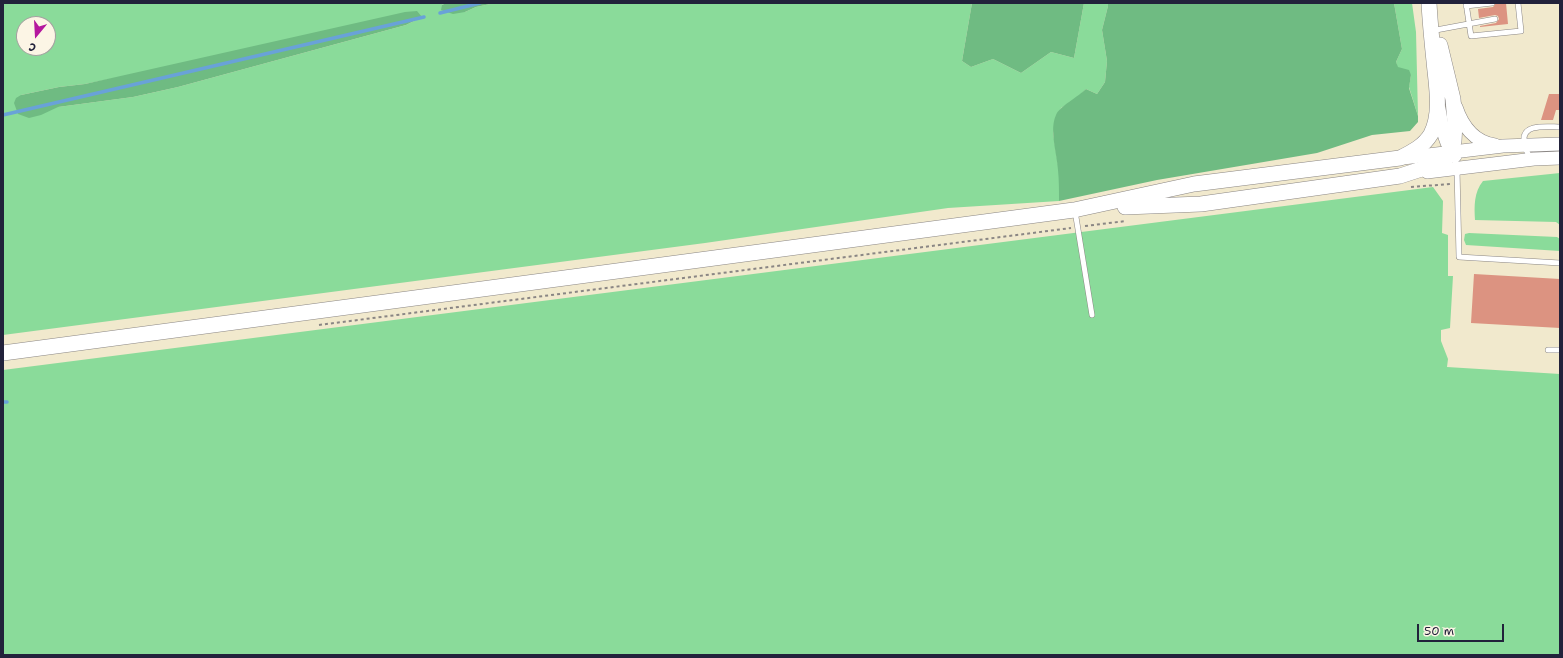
<!DOCTYPE html>
<meta charset="utf-8">
<style>
body{margin:0}
#map{position:relative;width:1563px;height:658px;overflow:hidden;background:#f1e9cd;font-family:"Shantell Sans",sans-serif}
canvas{display:block}
.frame{position:absolute;inset:0;border:4px solid #22223b;pointer-events:none}
.north{position:absolute;left:16px;top:16px;width:40px;height:40px;box-sizing:border-box;background:#fcf5e5;border:1px solid #a5a1a1;border-radius:50%;rotate:198deg;font-size:11px;font-weight:700;line-height:16px;text-align:center;color:#22223b}
.north::after{content:'';display:block;margin:auto;width:14px;height:18px;background:#b5179e;clip-path:polygon(50% 0,100% 100%,50% 72%,0 100%)}
.scale{position:absolute;left:1417px;top:624px;width:87px;height:18px;box-sizing:border-box;border:2px solid #22223b;border-top:0;padding-left:5px;font-size:12px;line-height:14px;white-space:nowrap;color:#22223b;-webkit-text-stroke:3px #fcf5e5;paint-order:stroke}
</style>
<div id="map">
<canvas width="1563" height="658"></canvas>
<div class="frame"></div>
<div class="north">С</div>
<div class="scale">50 m</div>
</div>
<script>
const g = document.querySelector('canvas').getContext('2d');
g.lineJoin = 'round';
function fillPath(path, color) { g.fillStyle = color; g.fill(path, 'evenodd'); }
function trace(path, color, width, dash) { g.strokeStyle = color; g.lineWidth = width; g.lineCap = dash ? 'butt' : 'round'; g.setLineDash(dash || []); g.stroke(path); }
const green = new Path2D(`
 M 3,3 L 446,3 L 442,5 L 465,12 L 476,7 L 495,3 L 972,3 L 962,61 L 971,67 L 993,59 L 1021,73 L 1051,52 L 1074,58 L 1084,3 L 1108,3 L 1108,6 L 1102,30 L 1107,61 L 1105,82 L 1097,94 L 1086,89 L 1077,98 L 1061,108 L 1053,133 L 1059,171 L 1059,201 L 948,208 L 705,243 L 3,335 ZM 422,17 L 406,25 L 178,87 L 133,97 L 58,107 L 21,95 L 59,87 L 85,84 ZM 24,24 L 48,24 L 48,48 L 24,48 Z
 M 1394,3 L 1412,3 L 1416,32 L 1418,116 L 1409,87 L 1411,75 L 1397,67 L 1396,62 L 1402,49 Z
 M 1560,173 L 1560,225 L 1556,222 L 1475,220 C 1474,206 1474,192 1483,181 Z
 M 1433,187 L 1443,201 L 1442,233 L 1448,235 L 1448,276 L 1453,276 L 1450,328 L 1441,330 L 1441,341 L 1448,359 L 1447,367 L 1560,374 L 1560,655 L 3,655 L 3,370 Z
 M 1469,233 L 1557,237 L 1560,239 L 1560,251 L 1466,245 L 1464,240 L 1465,234 Z`);
const forest = new Path2D(`
 M 446,3 L 495,3 L 476,7 L 465,12 L 453,14 L 441,10 L 442,5 Z
 M 972,3 L 1084,3 L 1074,58 L 1051,52 L 1021,73 L 993,59 L 971,67 L 962,61 Z
 M 1108,3 L 1394,3 L 1402,49 L 1396,62 L 1398,67 L 1409,70 L 1411,75 L 1409,88 L 1418,116 L 1418,122 L 1410,131 L 1372,135 L 1317,153 L 1157,180 L 1059,201 C 1059,190 1059,180 1058,170 C 1057,153 1049,130 1056,115 C 1059,107 1079,96 1086,89 L 1097,94 L 1105,82 L 1107,61 L 1102,30 L 1108,6 Z
 M 417,11 L 422,17 L 406,25 L 178,87 L 133,97 L 58,107 L 41,115 L 29,118 L 18,114 L 14,103 L 16,98 L 21,95 L 59,87 L 85,84 L 405,12 Z`);
const stream = new Path2D(`
 M 440,13 L 480,3
 M 3,115 L 424,17
 M 3,402 L 7,402`);
const building = new Path2D(`
 M 1496,3 L 1506,3 L 1508,24 L 1480,27 L 1480,26 L 1496,23 L 1499,19 L 1498,16 L 1495,15 L 1479,18 L 1478,9 L 1493,7 Z
 M 1549,94 L 1560,94 L 1560,110 L 1556,110 L 1553,120 L 1541,120 Z
 M 1474,274 L 1560,279 L 1560,328 L 1471,323 Z`);
const path = new Path2D(`
 M 1411,187 L 1450,184
 M 1085,226 L 1126,221
 M 319,325 L 1071,228`);
const service = new Path2D(`
 M 1466,3 L 1471,36 L 1521,31 L 1518,3
 M 1466,6 L 1492,3
 M 1436,30 L 1495,19
 M 1532,158 C 1526,153 1525,148 1524,141 C 1522,123 1548,127 1560,127
 M 1457,169 L 1459,257 L 1560,263
 M 1075,211 L 1092,315
 M 1548,350 L 1560,350`);
const secondary = new Path2D(`
 M 1456,107 C 1462,125 1474,142 1495,145
 M 1439,109 C 1442,125 1444,144 1455,156
 M 1403,158 L 1503,146 L 1560,144
 M 1427,172 L 1534,159 L 1560,158`);
const primary = new Path2D(`
 M 1125,207 L 1201,204 L 1400,176 L 1440,163 L 1446,159 L 1451,152 L 1454,141 L 1455,123 L 1453,99 L 1440,45
 M 3,353 L 1074,210 L 1194,184 L 1400,158 C 1412,152 1424,146 1431,134 C 1442,113 1436,84 1434,61 C 1432,42 1430,22 1429,3`);
fillPath(green, '#8adb9a');
fillPath(forest, '#6fbb82');
trace(stream, '#69a2d8', 3.5);
fillPath(building, '#dc9381');
trace(service, '#8a8684', 6);
trace(secondary, '#8a8684', 14);
trace(primary, '#8a8684', 16);
trace(path, '#8a8684', 2, [3, 3]);
trace(service, '#fff', 5);
trace(secondary, '#fff', 13);
trace(primary, '#fff', 15);
</script>
